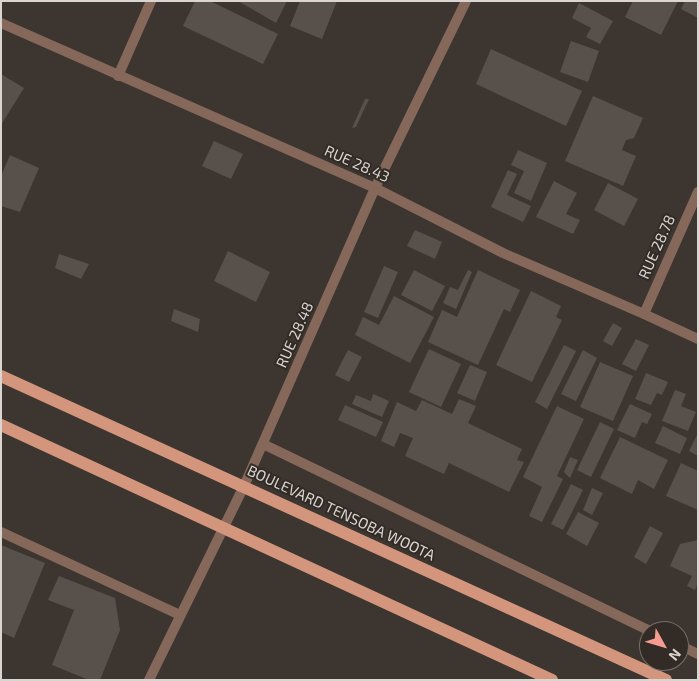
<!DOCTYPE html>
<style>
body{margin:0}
#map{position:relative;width:699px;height:681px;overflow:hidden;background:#3c3530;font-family:"Exo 2",sans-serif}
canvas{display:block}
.frame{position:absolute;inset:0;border:2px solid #d9d5d1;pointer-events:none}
.north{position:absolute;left:639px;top:621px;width:50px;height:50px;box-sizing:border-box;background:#322b26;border:1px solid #756f6a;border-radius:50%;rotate:129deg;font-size:14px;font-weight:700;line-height:20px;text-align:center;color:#d9d5d1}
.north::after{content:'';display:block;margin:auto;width:18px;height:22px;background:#f59c90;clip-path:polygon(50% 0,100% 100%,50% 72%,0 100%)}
</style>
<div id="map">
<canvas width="699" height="681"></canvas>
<div class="frame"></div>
<div class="north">N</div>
</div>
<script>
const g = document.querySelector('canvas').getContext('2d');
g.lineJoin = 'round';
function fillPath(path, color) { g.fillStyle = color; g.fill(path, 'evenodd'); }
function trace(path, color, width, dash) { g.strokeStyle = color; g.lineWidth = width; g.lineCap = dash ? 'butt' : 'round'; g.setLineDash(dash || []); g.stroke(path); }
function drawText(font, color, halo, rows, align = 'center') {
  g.font = font + ' "Exo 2",sans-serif'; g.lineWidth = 4; g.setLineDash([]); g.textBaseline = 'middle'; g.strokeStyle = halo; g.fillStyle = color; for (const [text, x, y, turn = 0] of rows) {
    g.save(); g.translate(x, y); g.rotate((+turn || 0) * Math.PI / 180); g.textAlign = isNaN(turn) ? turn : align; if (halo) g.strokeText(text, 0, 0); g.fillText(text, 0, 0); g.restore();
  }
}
const building = new Path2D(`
 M 195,1 L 210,1 L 278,34 L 263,64 L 183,26 Z
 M 238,1 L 287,1 L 276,23 Z
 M 300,1 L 337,1 L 322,39 L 290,26 Z
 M 633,1 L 678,1 L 661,35 L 625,17 Z
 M 685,1 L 698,1 L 698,18 L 681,9 Z
 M 579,3 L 613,21 L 600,44 L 586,37 L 591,28 L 572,18 Z
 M 571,41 L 599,51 L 588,82 L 560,72 Z
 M 491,49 L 582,91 L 566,126 L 476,84 Z
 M 1,74 L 24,88 L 1,125 Z
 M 593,96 L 643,118 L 634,138 L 626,140 L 622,150 L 636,156 L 623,186 L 565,161 Z
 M 365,99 L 369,99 L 356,127 L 352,128 Z
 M 214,141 L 243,154 L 231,179 L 202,166 Z
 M 518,150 L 547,163 L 531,201 L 514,193 L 524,171 L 511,165 Z
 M 10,155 L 39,168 L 20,212 L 1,206 L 1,176 Z
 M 508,170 L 517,174 L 507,195 L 531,206 L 523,222 L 491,207 Z
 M 554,181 L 577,193 L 566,214 L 580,220 L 573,234 L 536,217 Z
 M 608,183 L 638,199 L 624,226 L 594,210 Z
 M 415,230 L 442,242 L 435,259 L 407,246 Z
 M 228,251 L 270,272 L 256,302 L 214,281 Z
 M 59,254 L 89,264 L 81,279 L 55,268 Z
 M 384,266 L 398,272 L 378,318 L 364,312 Z
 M 414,270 L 445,286 L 432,311 L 401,295 Z
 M 468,270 L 472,272 L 456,309 L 443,303 L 450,287 L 458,290 Z
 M 478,270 L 520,290 L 510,312 L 504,309 L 478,365 L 428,342 L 442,310 L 457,317 Z
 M 531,291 L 561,306 L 556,317 L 562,320 L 532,382 L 496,365 Z
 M 394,296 L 434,317 L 410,363 L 355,335 L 363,317 L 379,325 Z
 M 174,309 L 200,319 L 198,332 L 171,321 Z
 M 613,323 L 622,328 L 612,346 L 603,341 Z
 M 636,339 L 649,345 L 636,371 L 622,364 Z
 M 564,345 L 576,351 L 547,409 L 535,402 Z
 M 429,349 L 461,364 L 441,407 L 409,392 Z
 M 348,350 L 362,357 L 349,382 L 335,375 Z
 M 583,350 L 597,358 L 576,401 L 561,394 Z
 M 600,362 L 633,376 L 613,421 L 580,407 Z
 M 470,365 L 487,372 L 475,401 L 457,393 Z
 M 646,373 L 668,382 L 662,395 L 657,393 L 651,405 L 635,399 Z
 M 675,390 L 686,394 L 681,406 L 696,412 L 688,431 L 662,421 Z
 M 373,394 L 389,401 L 382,417 L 352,404 L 356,395 L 371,401 Z
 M 459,399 L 476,406 L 468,423 L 522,449 L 517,460 L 524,462 L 509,492 L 449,463 L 444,474 L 405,456 L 413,438 L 400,433 L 394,447 L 381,441 L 397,402 L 416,411 L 422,400 L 452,414 Z
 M 630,404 L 652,414 L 647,424 L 642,422 L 635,438 L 617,430 Z
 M 345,405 L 383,422 L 376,437 L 338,420 Z
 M 557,406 L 584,419 L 557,476 L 563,479 L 542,522 L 529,516 L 542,487 L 523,477 Z
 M 600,422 L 614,429 L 591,477 L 577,470 Z
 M 663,426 L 687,438 L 680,454 L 655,443 Z
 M 698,433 L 698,456 L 689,451 Z
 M 620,437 L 668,460 L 654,489 L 638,480 L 632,494 L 600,478 Z
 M 570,457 L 578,460 L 570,478 L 564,472 Z
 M 681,463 L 698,471 L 698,510 L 666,496 Z
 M 571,484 L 583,490 L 563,530 L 551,524 Z
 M 592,488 L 603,493 L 592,515 L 583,510 Z
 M 578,512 L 599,523 L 587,546 L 566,534 Z
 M 650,526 L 663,533 L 646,564 L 634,557 Z
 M 698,540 L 698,583 L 695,590 L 687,586 L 692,576 L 670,566 L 680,544 Z
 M 1,545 L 45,563 L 14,638 L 1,632 Z
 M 59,576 L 115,598 L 120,630 L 100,680 L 89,680 L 52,665 L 74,610 L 48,600 Z`);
const street = new Path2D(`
 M 1,23 L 375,188 L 503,253 L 644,314 L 698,339
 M 118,76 L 151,1
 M 644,314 L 698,192
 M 263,444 L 650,631
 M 1,532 L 180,615
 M 679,645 L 698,654
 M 149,680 L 244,486 L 375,188 L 466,1`);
const primary = new Path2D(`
 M 1,376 L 666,680
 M 1,425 L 552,680`);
const streetNames = [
 ["RUE 28.43",357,164,24],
 ["RUE 28.78",657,247,-66],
 ["RUE 28.48",295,335,-66],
 ["BOULEVARD TENSOBA WOOTA",341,513,25]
];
fillPath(building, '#58514b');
trace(street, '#86685b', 10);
trace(primary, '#d3967d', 12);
drawText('15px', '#d9d5d1', '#322b26', streetNames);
</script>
